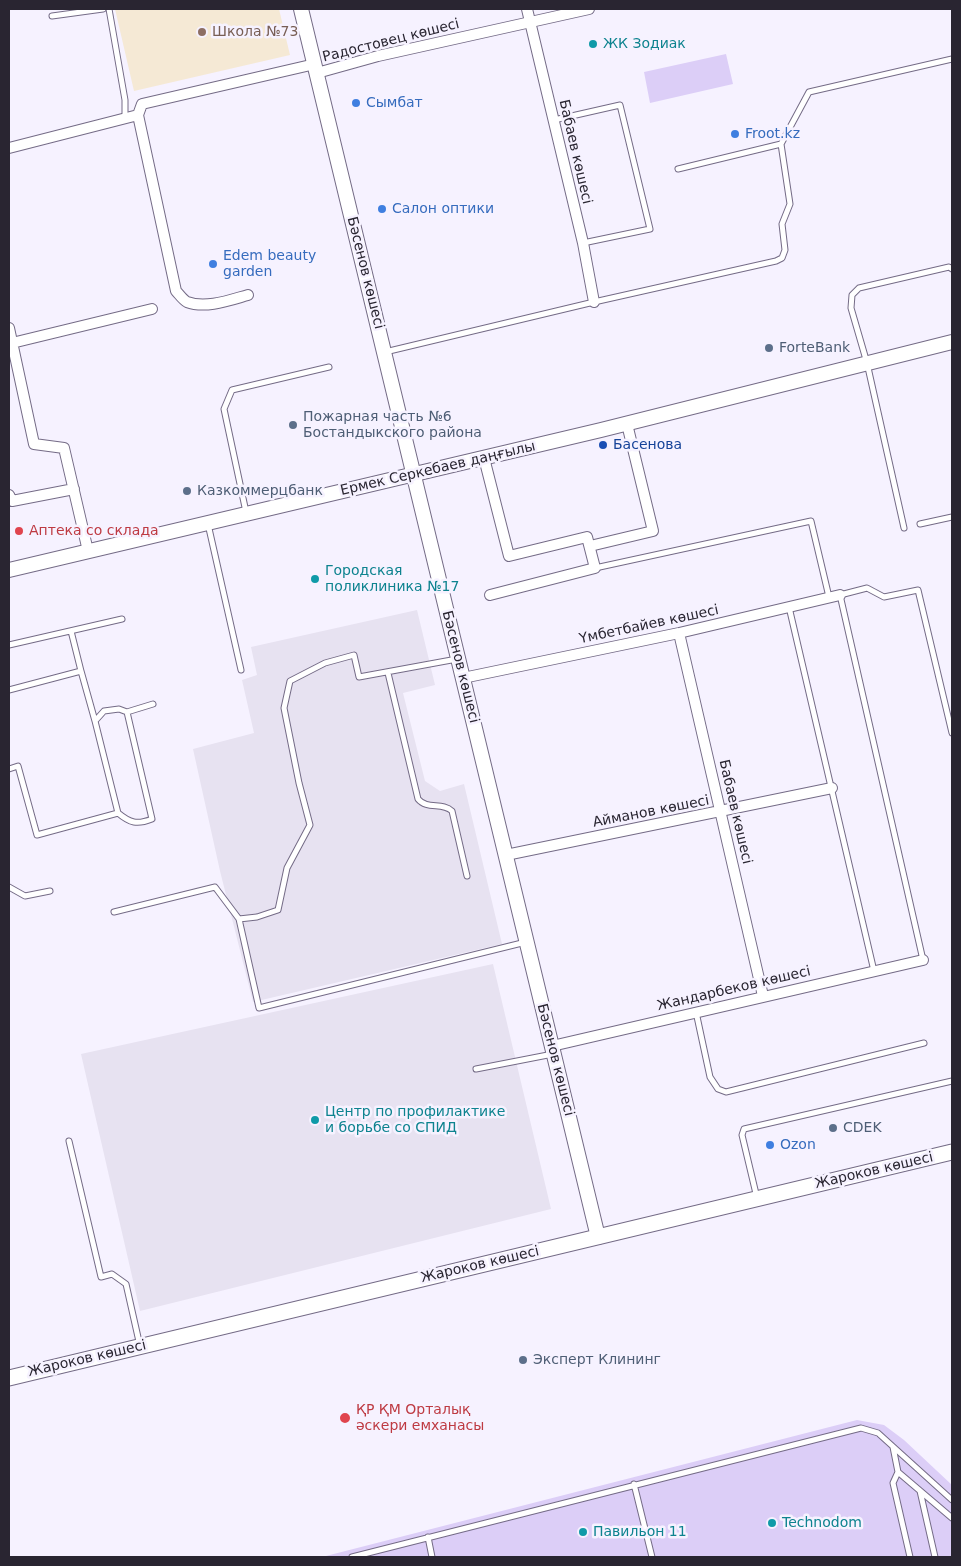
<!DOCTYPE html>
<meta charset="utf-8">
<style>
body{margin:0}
#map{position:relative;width:961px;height:1566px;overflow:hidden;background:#f6f2ff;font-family:"DejaVu Sans",sans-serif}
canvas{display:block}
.frame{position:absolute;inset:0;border:10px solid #292531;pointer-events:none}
</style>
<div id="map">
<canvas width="961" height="1566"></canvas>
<div class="frame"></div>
</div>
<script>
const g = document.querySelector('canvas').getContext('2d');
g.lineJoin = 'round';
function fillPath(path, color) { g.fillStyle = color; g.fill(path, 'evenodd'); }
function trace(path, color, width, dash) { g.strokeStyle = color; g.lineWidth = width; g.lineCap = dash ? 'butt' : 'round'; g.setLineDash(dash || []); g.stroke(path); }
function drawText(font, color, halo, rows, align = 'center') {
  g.font = font + ' "DejaVu Sans",sans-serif'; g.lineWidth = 5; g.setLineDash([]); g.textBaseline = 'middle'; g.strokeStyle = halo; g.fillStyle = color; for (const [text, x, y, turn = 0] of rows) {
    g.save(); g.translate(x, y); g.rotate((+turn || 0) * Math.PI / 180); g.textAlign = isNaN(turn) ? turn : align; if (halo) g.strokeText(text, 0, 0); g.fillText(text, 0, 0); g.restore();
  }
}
const built = new Path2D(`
 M 417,610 L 435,685 L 403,693 L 425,781 L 440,791 L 464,784 L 502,944 L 253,1002 L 220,871 L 193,749 L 254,733 L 242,680 L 257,675 L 251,647 Z
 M 493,964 L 551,1209 L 140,1311 L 81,1054 Z`);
const education = new Path2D(`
 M 115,9 L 279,9 L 290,55 L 134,91 Z`);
const green = new Path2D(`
 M 726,54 L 733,84 L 650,103 L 644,72 Z
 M 857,1420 L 884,1425 L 904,1440 L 952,1485 L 952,1557 L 322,1557 Z`);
const service = new Path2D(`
 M 109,9 L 125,100 L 125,118
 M 52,16 L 103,9
 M 554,120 L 620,105 L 650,229 L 583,243
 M 678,169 L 781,144
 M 385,352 L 594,302 L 776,261 L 782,258 L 785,250 L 782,224 L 790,204 L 781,144 L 809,92 L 952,59
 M 246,512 L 224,409 L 232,390 L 329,367
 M 208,524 L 241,670
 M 920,524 L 952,517
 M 904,528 L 867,363 L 851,308 L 852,295 L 859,288 L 949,267 L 952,269
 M 595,568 L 811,521 L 829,597
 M 789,607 L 874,971
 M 71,631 L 81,671
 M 9,645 L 122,619
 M 388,673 L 418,799 C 427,810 442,802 452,811 L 467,876
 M 9,690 L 81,671 L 95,721
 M 119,709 L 127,712 L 152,819 C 137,825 130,823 118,813 L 95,721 L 104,711 Z
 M 127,712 L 153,704
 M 9,769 L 18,766 L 37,835 L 118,813
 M 9,887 L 25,896 L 50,891
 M 114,912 L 215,887 L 239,919 L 259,1008 L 526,942
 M 239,919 L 257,917 L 278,910 L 287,868 L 310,825 L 299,783 L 284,708 L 290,681 L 325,663 L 354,655 L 359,677 L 457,659
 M 923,960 L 840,595 L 867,588 L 884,597 L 918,590 L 952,733
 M 696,1012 L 710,1077 L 718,1089 L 726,1092 L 924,1043
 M 476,1069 L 553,1054
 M 69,1141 L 101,1277 L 112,1274 L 126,1284 L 140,1346
 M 757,1198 L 742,1135 L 744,1129 L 952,1081
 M 893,1447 L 898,1472 L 952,1518
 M 898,1472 L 893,1483 L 910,1557
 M 634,1484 L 652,1557
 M 920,1491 L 935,1557
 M 428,1537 L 432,1557
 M 352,1557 L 861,1428 L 878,1433 L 952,1500`);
const minor = new Path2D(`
 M 527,9 L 583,243 L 594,302
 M 317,73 L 378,56 L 589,9
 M 9,148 L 138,115
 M 248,295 C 230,300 206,309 187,302 C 183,300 179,294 176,291 L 138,115 L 142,104 L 315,64
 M 9,328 L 34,444 L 64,448 L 88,551
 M 12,343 L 152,309
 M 484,458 L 509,556 L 587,537 L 595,568 L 490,595
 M 9,495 L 12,501 L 74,489
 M 590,546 L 653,531 L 627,424
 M 679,633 L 763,996
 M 463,678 L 679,633 L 840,595
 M 506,855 L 832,788
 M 552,1046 L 923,960`);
const tertiary = new Path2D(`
 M 301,9 L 598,1237
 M 9,570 L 601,430 L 952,342`);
const secondary = new Path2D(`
 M 9,1378 L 952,1152`);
const markers = [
 [202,32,5,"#8d6e63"],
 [593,44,5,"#0f9aa8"],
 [356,103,5,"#3f7fe0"],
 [735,134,5,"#3f7fe0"],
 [382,209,5,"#3f7fe0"],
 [213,264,5,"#3f7fe0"],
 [769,348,5,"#5c6f8a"],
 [293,425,5,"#5c6f8a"],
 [603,445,5,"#1a4fb4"],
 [187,491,5,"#5c6f8a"],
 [19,531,5,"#e0444e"],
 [315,579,5,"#0f9aa8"],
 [315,1120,5,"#0f9aa8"],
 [833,1128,5,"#5c6f8a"],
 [770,1145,5,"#3f7fe0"],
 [523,1360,5,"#5c6f8a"],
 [345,1418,6,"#e0444e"],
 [772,1523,5,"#0f9aa8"],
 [583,1532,5,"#0f9aa8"]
];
const educationNames = [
 ["Школа №73",212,32]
];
const streetNames = [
 ["Радостовец көшесі",391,41,-14],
 ["Бабаев көшесі",575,152,77],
 ["Бәсенов көшесі",365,273,76],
 ["Ермек Серкебаев даңғылы",438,469,-13],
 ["Үмбетбайев көшесі",649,625,-12],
 ["Бәсенов көшесі",460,667,76],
 ["Айманов көшесі",651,812,-11],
 ["Бабаев көшесі",735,812,77],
 ["Жандарбеков көшесі",734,989,-13],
 ["Бәсенов көшесі",555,1060,76],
 ["Жароков көшесі",874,1171,-13],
 ["Жароков көшесі",480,1265,-13],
 ["Жароков көшесі",87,1359,-13]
];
const cultureNames = [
 ["ЖК Зодиак",603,44],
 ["Городская",325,571],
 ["поликлиника №17",325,587],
 ["Центр по профилактике",325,1112],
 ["и борьбе со СПИД",325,1128],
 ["Technodom",782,1523],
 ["Павильон 11",593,1532]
];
const shopNames = [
 ["Сымбат",366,103],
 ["Froot.kz",745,134],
 ["Салон оптики",392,209],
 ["Edem beauty",223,256],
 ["garden",223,272],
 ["Ozon",780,1145]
];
const serviceNames = [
 ["ForteBank",779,348],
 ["Пожарная часть №6",303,417],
 ["Бостандыкского района",303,433],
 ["Казкоммерцбанк",197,491],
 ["CDEK",843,1128],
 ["Эксперт Клининг",533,1360]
];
const transitNames = [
 ["Басенова",613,445]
];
const healthNames = [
 ["Аптека со склада",29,531],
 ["ҚР ҚМ Орталық",356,1410],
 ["әскери емханасы",356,1426]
];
fillPath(built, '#e7e2f1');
fillPath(education, '#f5e9d5');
fillPath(green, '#dccef7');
trace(service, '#746b86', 7);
trace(minor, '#746b86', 12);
trace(tertiary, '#746b86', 16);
trace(secondary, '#746b86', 17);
trace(service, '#fff', 5);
trace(minor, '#fff', 10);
trace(tertiary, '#fff', 14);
trace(secondary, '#fff', 15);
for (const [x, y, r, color] of markers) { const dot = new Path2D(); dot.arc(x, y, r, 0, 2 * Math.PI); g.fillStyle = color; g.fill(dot); trace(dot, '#f6f2ff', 2); }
drawText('14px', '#785e54', '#f6f2ff', educationNames, 'left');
drawText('14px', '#292531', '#f6f2ff', streetNames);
drawText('14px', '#0d838f', '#f6f2ff', cultureNames, 'left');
drawText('14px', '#366cbe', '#f6f2ff', shopNames, 'left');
drawText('14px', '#4e5e75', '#f6f2ff', serviceNames, 'left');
drawText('14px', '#164399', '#f6f2ff', transitNames, 'left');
drawText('14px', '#be3a42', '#f6f2ff', healthNames, 'left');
</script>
